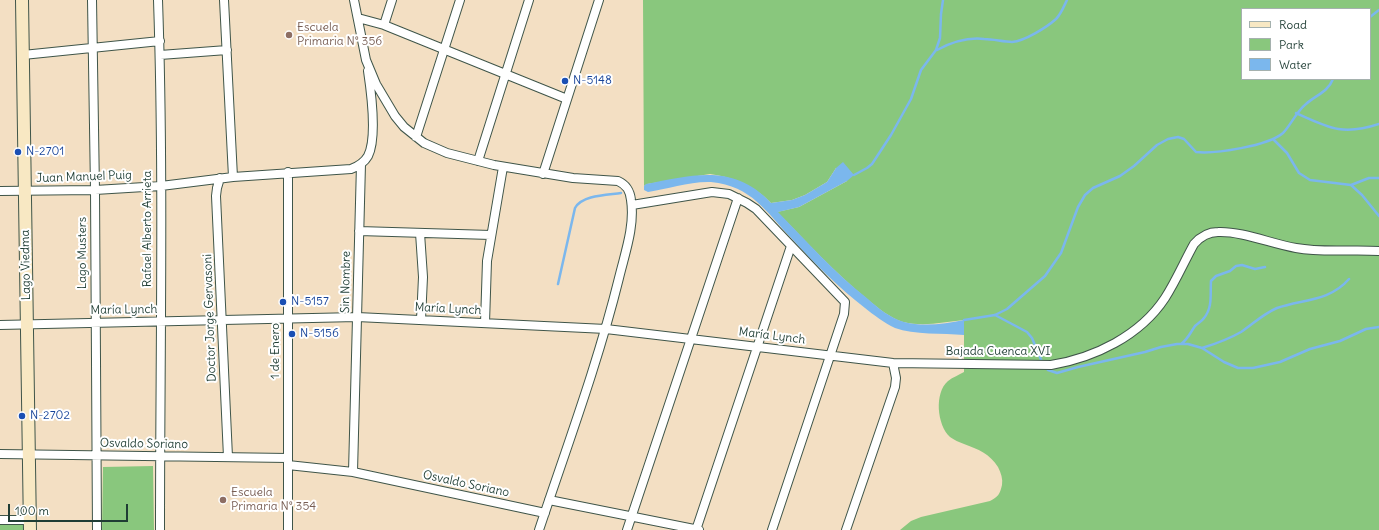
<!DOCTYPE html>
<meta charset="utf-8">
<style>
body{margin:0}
#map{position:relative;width:1379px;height:530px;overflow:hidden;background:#f3dfc3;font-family:Delius,sans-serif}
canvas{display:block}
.legend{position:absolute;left:1241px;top:8px;width:130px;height:72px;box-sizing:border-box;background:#fff;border:1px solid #a5b1ae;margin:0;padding:5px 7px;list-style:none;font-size:12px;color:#1f3d34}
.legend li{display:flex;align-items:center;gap:8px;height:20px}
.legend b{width:20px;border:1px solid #a5b1ae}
.scale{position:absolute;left:8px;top:504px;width:120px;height:18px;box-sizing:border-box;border:2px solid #1f3d34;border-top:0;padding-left:5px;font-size:12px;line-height:14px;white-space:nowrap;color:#1f3d34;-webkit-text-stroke:3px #fff;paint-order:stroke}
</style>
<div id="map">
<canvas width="1379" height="530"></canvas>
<ul class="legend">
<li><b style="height:5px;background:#f8e8c3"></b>Road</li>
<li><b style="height:11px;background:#89c77d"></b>Park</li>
<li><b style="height:11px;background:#7bb7ed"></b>Water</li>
</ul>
<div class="scale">100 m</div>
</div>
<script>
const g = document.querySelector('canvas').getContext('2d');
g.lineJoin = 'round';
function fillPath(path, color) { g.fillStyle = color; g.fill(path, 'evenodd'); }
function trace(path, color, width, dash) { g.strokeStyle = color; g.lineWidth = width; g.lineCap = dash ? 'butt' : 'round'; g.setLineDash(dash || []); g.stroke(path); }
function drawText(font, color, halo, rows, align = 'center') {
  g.font = font + ' Delius,sans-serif'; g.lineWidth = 4; g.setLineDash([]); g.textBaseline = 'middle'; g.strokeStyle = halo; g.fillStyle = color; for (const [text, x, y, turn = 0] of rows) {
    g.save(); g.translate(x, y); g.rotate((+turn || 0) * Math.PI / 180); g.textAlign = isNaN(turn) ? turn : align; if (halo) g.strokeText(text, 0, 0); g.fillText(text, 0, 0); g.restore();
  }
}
const green = new Path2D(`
 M 643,0 L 1379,0 L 1379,530 L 900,530 L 911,521 L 921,517 L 990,501 C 998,497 1000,494 1002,485 C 1003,479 1001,473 998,467 C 990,454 978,449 964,444 C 959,442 954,440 950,437 C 937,425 934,393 948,381 C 953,377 959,375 964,372 L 964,320 C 944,322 924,327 903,322 C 890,318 878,308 867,299 C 835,273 806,241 777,212 L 799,207 L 847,181 L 836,168 L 827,182 L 805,195 L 792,200 L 771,203 C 755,186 734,177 710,174 L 647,184 L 644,186 ZM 1242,9 L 1370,9 L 1370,79 L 1242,79 Z
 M 153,466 L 154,530 L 102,530 L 103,467 Z
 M 0,525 L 25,525 L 25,530 L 0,530 Z`);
const water = new Path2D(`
 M 843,162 L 854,175 L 847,181 L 799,207 L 778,212 C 807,242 835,273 868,299 C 878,308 890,318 904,322 C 923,327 945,324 964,320 L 964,335 C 943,333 914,335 895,328 C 884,323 874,315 865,308 C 838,287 815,264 792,239 C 766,212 752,186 711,182 C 691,181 667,189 648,192 L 644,190 L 644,186 L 646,184 C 693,175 734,163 771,203 L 792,200 L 805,195 L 827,182 L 836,168 Z`);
const stream = new Path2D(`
 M 1370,17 L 1379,10
 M 937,50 C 952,42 967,37 984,39 C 994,39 1003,42 1012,42 C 1025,41 1047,27 1056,19 C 1061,14 1064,6 1067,0
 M 1296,113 C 1329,128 1343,136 1379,124
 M 1273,139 L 1287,153 L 1299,173 L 1310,180 L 1351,185 L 1362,195 L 1379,216
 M 854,175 L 867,168 L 872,164 L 891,135 L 911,99 L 921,70 L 936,50 L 940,38 L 941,14 L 943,0
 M 1351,185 L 1369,178 L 1379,178
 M 558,284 L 575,208 C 582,195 607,195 621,193
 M 995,315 L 1027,332 L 1032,338 L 1042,362
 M 964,320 L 995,315 L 1007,309 L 1045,276 L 1061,253 L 1078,207 L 1085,195 L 1093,188 L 1120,176 L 1134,166 L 1157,145 L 1168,139 L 1178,137 L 1184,139 L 1196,152 C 1215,154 1268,146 1283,133 C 1291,125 1296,112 1306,104 C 1316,95 1328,92 1333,79
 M 1181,344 C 1188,339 1190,333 1195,326 C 1198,323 1202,321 1204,318 C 1213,307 1210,294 1211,281 L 1216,276 L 1230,271 L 1236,266 L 1242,265 L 1255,269 L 1265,267
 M 1202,348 C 1215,344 1229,339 1241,332 C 1253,324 1263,314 1277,308 C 1302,299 1329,302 1349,279
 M 1045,366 L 1048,370 L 1057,373 L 1078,367 L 1145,352 L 1161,347 L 1177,344 L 1188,344 L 1202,348 L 1224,362 L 1238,368 L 1253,368 L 1280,362 L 1310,349 L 1340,341 L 1366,329 L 1379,327`);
const minor = new Path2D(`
 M 92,0 L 95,190 L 97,530
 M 158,0 C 164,176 160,353 160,530
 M 224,0 L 233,177
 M 354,0 L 366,60 L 376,84 L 395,116 L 404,127 L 424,143 L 447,153 L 494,165 L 573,178 L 618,181 C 627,185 630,191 631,200 C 635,226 625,253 619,278 C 598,363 567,446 539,530
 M 358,18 L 384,25 L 567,99
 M 384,25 L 392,0
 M 23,55 L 160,41
 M 160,55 L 227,50
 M 416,137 L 460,0
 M 478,161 L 529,0
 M 288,172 L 288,530
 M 543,174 L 599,0
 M 220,178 L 217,188 L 216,196 L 228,457
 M 0,191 L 95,190 L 161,186 L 233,177 L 351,169 C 359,166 364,163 368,156 C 377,138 371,91 368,71
 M 632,205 L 712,192 L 729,194 L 747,203 L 756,209 L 845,302 L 844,314 L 772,530
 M 359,231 L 491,235
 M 420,233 L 423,277 L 421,320
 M 485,323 L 487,261 L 503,167
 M 0,325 L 357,317 L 606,329 L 893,363 L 1051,365 C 1094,358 1140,336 1165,298 C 1176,281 1184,262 1194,244 C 1201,236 1208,232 1218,232 C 1242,231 1272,244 1296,248 C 1324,253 1351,249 1379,251
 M 0,454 L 288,458
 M 288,465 L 353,472 L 545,513
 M 353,472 L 361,164
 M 549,500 L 699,530
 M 0,520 L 30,520
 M 627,530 L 738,198
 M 696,530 L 791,246
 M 846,530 L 895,387 L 896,378 L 893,363`);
const secondary = new Path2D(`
 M 22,0 L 30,530`);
const markers = [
 [289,35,4,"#8d6e63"],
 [565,81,4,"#1a4fb4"],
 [18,152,4,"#1a4fb4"],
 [283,302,4,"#1a4fb4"],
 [292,334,4,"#1a4fb4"],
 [22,416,4,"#1a4fb4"],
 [223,500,4,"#8d6e63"]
];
const educationNames = [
 ["Escuela",297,28],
 ["Primaria N° 356",297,42],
 ["Escuela",231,493],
 ["Primaria N° 354",231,507]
];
const transitNames = [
 ["N-5148",573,81],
 ["N-2701",26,152],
 ["N-5157",291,302],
 ["N-5156",300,334],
 ["N-2702",30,416]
];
const streetNames = [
 ["Juan Manuel Puig",84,177,-2],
 ["Rafael Alberto Arrieta",148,229,-90],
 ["Lago Musters",83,253,-90],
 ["Lago Viedma",26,265,-91],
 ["Sin Nombre",346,282,-89],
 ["María Lynch",448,309,3],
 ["María Lynch",124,310,-1],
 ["Doctor Jorge Gervasoni",210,318,-92],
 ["María Lynch",772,336,7],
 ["1 de Enero",276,351,-90],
 ["Bajada Cuenca XVI",998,352],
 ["Osvaldo Soriano",144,444,1],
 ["Osvaldo Soriano",466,484,12]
];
fillPath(green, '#89c77d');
fillPath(water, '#7bb7ed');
trace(stream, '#7bb7ed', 2.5);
trace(minor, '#3f5549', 10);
trace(secondary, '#3f5549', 14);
trace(minor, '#fff', 8);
trace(secondary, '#f8e8c3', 12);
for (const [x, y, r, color] of markers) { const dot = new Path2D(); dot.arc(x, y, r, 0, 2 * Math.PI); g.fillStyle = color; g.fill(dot); trace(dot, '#fff', 1.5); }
drawText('12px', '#785e54', '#fff', educationNames, 'left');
drawText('12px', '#164399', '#fff', transitNames, 'left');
drawText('12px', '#1f3d34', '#fff', streetNames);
</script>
